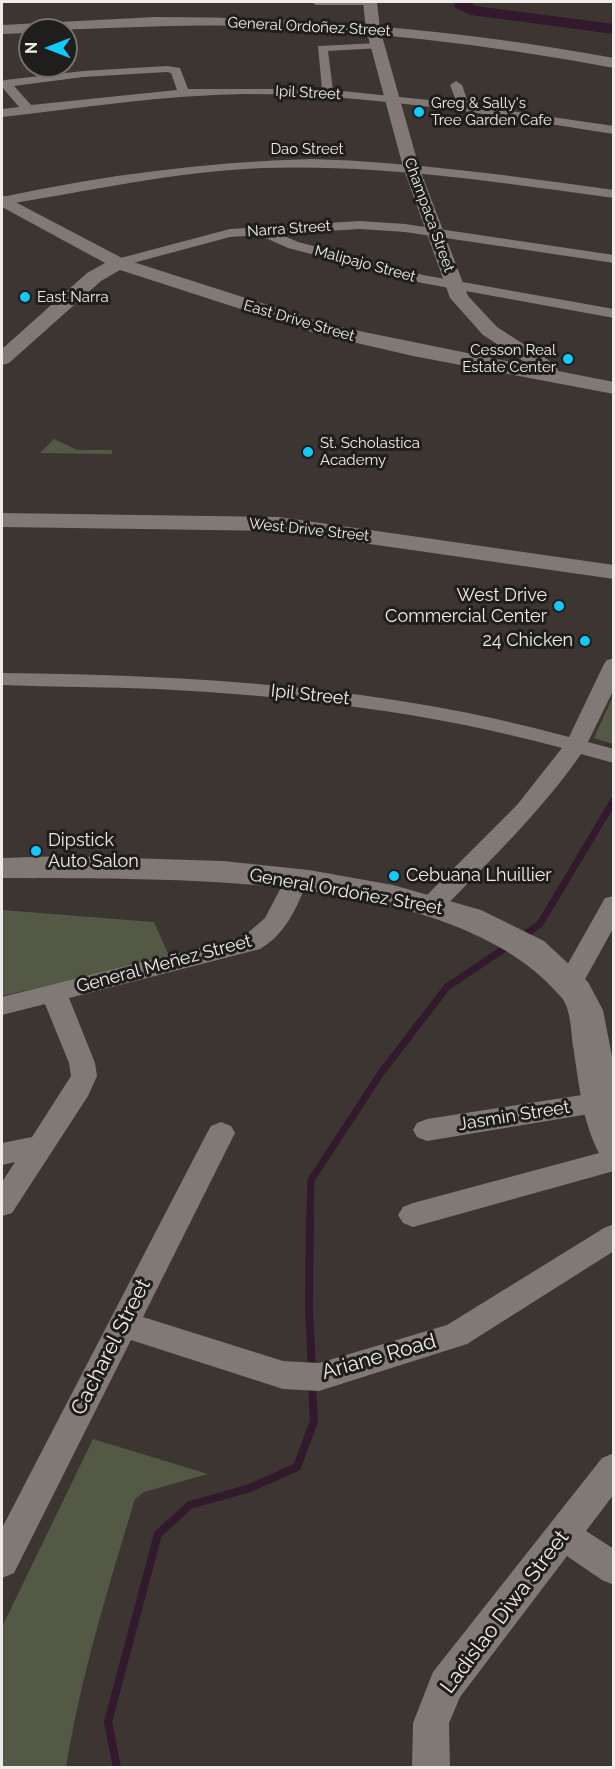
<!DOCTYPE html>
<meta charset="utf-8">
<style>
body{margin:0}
#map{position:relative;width:615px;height:1769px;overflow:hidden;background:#3c3532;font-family:Raleway,sans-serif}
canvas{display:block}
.frame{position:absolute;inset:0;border:3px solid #efebe9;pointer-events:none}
.north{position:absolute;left:18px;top:18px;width:60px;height:60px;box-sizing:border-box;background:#201e1c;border:2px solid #73706e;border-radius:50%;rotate:270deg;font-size:16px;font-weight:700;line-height:24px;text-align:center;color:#efebe9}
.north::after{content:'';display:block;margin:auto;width:21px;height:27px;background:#11cafb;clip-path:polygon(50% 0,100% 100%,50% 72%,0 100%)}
</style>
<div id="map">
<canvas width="615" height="1769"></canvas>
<div class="frame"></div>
<div class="north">N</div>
</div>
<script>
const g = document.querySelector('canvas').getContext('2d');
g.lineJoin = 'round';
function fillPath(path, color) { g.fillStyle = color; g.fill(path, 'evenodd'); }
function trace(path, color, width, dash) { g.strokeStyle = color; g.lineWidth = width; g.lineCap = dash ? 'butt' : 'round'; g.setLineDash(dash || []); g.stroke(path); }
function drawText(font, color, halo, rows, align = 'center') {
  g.font = font + ' Raleway,sans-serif'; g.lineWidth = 6; g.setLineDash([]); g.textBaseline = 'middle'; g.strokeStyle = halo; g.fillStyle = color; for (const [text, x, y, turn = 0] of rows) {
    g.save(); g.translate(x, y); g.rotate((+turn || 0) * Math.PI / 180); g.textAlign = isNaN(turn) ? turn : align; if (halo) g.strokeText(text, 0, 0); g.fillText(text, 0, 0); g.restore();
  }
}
const green = new Path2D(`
 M 54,439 L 77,450 L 112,450 L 112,454 L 40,453 Z
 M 613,696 L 613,744 L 594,738 Z
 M 2,910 L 154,922 L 170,958 L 2,996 Z
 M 93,1439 L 208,1474 L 144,1492 L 135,1499 C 108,1588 81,1676 66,1767 L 2,1767 L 2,1627 Z`);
const streamFar1 = new Path2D(`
 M 521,937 L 540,924 L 614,800
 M 310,1217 L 311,1180 L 381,1073 L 447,987 L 508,946`);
const stream = new Path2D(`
 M 310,1216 L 309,1307 L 312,1371
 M 117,1768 L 108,1722 L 158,1534 L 190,1505 L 250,1488 L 297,1467 L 314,1421 L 312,1384`);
const river = new Path2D(`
 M 454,2 L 470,2 L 475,6 L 614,24 L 614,34 L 471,15 L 455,8 Z`);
const minor = new Path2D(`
 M 311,2 L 375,2 L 370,5 L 316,5 Z
 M 377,43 L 383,46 L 381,48 L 328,51 L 333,90 L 457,103 L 450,85 L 456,81 L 462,85 L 469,105 L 614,126 L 614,134 C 491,115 370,94 245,94 C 163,95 83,108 2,117 L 2,109 L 19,107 L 2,87 L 2,81 L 5,80 L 83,71 L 167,66 L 180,68 L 188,89 L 322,89 L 318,46 ZM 167,72 L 171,73 L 177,90 L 31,105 L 14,86 L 83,77 Z
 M 312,159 C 414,162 513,176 614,190 L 614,198 C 496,182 381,164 262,168 C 171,172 90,191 2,205 L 2,197 C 104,175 207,162 312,159 Z
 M 360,221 L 405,224 L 614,255 L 614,263 L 405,232 L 360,229 L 280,234 L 298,242 L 423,275 L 614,309 L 614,318 L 422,283 L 288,248 L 259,235 L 230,237 L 118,267 L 111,263 L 113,260 L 230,229 Z
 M 614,658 L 614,689 L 588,742 L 614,749 L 614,763 L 581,754 C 541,812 490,860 441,911 L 432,913 L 423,911 L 420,905 L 423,899 L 517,805 L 562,748 C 430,712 293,696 157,689 C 105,687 53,687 2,685 L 2,673 C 193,675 385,686 569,737 L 604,664 L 607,660 Z
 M 296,872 L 304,874 L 308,880 C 297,907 286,934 260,949 L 69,998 L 95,1063 L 97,1076 L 88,1096 L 12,1213 L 2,1216 L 2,1182 L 15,1162 L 2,1165 L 2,1143 L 32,1137 L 71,1076 L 69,1063 L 45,1004 L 2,1015 L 2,997 L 243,937 L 265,918 L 288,874 Z
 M 614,896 L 614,927 L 583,983 L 579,989 L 570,992 L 561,989 L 557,983 L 605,898 Z
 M 601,1092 L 611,1095 L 614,1100 L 611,1109 L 601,1112 L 427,1141 L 417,1137 L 413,1130 L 417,1123 L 427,1119 Z
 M 221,1122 L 231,1126 L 235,1133 L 143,1317 L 283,1361 L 319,1363 L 447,1325 L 604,1228 L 614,1224 L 614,1251 L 467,1344 L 319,1391 L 283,1389 L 131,1340 L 14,1573 L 2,1578 L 2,1528 L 207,1133 L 211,1126 Z
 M 614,1149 L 614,1171 L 413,1227 L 403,1223 L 398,1215 L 403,1207 L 413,1203 Z
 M 614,1453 L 614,1494 L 586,1531 L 614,1549 L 614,1585 L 602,1580 L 567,1556 L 460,1697 L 449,1723 L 450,1768 L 412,1768 L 413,1723 L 433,1672 L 602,1458 Z`);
const tertiary = new Path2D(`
 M 363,2 L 377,2 L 380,29 L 419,167 L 468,296 L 497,327 L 556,365 L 558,371 L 614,382 L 614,394 L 413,356 L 318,334 L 120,270 L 101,281 L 9,363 L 2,365 L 2,349 L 87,273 L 105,263 L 2,207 L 2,195 L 124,259 L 330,325 L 531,366 L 483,335 L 450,298 L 403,167 L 366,29 Z
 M 2,513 L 279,517 L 614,565 L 614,579 L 279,531 L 2,527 Z`);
const secondary = new Path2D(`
 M 155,17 C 310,17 461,30 614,58 L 614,68 C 488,44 362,30 234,26 C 166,24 98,30 30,30 L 30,33 L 2,34 L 2,25 Z
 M 64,856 L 223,861 L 309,870 L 393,885 L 481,910 L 544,941 L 588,982 L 603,1010 L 614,1067 L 614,1160 L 600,1155 C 582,1122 579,1083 573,1046 C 571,1032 571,1010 562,998 C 453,867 158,880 2,878 L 2,858 Z`);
const markers = [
 [419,112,6,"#11cafb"],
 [25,297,6,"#11cafb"],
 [568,359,6,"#11cafb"],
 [308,452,6,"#11cafb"],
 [559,606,6,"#11cafb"],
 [585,641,6,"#11cafb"],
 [36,851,6,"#11cafb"],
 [394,876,6,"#11cafb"]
];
const farStreetnames = [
 ["General Ordoñez Street",309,27,3],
 ["Ipil Street",308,93,3],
 ["Dao Street",307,149],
 ["Champaca Street",429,215,70],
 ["Narra Street",289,229,-4],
 ["Malipajo Street",365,264,15],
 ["East Drive Street",299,321,16],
 ["West Drive Street",309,530,6]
];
const farPoinames = [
 ["Greg & Sally's",431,103],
 ["Tree Garden Cafe",431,120],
 ["East Narra",37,297],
 ["Cesson Real",556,350,"right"],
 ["Estate Center",556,367,"right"],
 ["St. Scholastica",320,443],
 ["Academy",320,460]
];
const poiNames = [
 ["West Drive",547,596],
 ["Commercial Center",547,617],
 ["24 Chicken",573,641],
 ["Dipstick",48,841,"left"],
 ["Auto Salon",48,862,"left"],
 ["Cebuana Lhuillier",406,876,"left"]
];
const streetNames = [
 ["Ipil Street",310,695,6],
 ["General Ordoñez Street",346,892,10],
 ["General Meñez Street",164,964,-15],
 ["Jasmin Street",514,1116,-9]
];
const nearStreetnames = [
 ["Cacharel Street",111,1347,-63],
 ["Ariane Road",379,1357,-16],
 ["Ladislao Diwa Street",505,1612,-53]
];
fillPath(green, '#545946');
trace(streamFar1, '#32192b', 7);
trace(stream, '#32192b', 8);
fillPath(river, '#32192b');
fillPath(minor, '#807976');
fillPath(tertiary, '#807976');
fillPath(secondary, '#807976');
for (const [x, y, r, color] of markers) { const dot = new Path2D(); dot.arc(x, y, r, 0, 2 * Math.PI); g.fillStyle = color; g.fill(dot); trace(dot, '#201e1c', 2); }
drawText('15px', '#efebe9', '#201e1c', farStreetnames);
drawText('15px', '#efebe9', '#201e1c', farPoinames, 'left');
drawText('18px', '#efebe9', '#201e1c', poiNames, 'right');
drawText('18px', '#efebe9', '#201e1c', streetNames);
drawText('21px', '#efebe9', '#201e1c', nearStreetnames);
</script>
